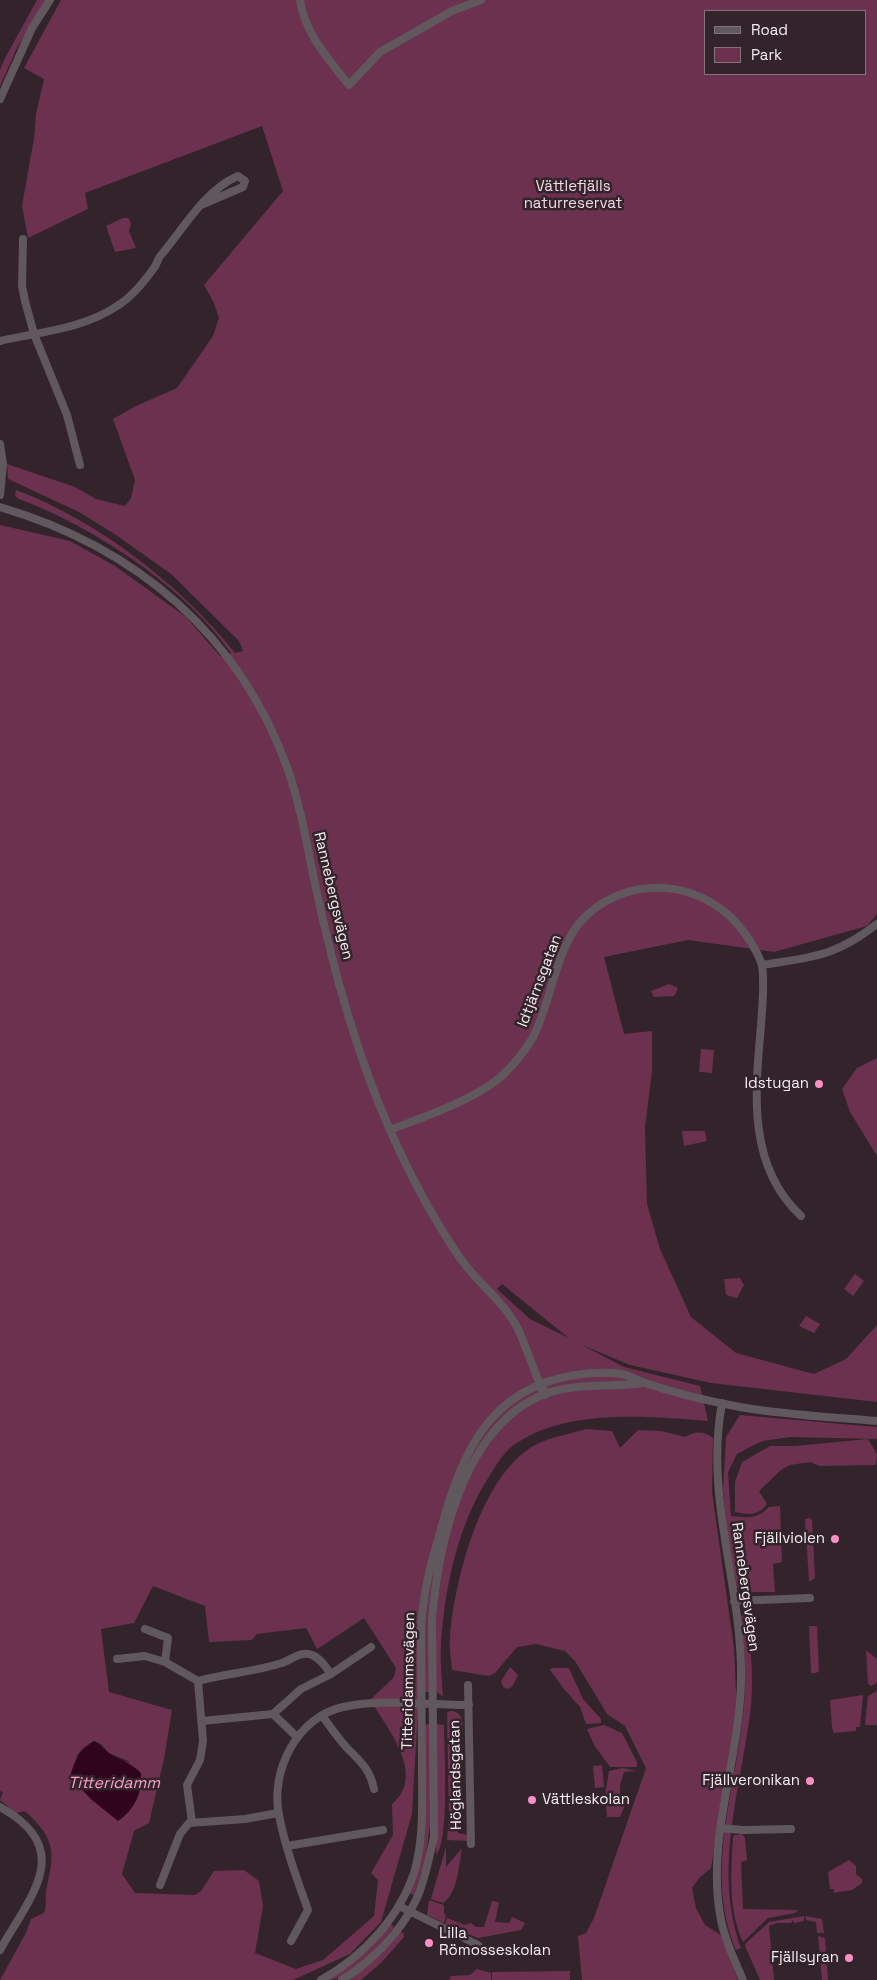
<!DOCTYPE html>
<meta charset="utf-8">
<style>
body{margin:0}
#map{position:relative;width:877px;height:1980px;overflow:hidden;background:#32242a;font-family:"Space Grotesk",sans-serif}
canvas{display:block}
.legend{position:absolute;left:704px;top:10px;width:162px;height:65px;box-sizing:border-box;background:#32242a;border:1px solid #81747a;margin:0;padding:6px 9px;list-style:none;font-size:15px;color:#f8edf2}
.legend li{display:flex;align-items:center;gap:10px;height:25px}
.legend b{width:25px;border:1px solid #81747a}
</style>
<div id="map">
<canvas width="877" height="1980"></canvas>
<ul class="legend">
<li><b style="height:6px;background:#60585c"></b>Road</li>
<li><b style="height:14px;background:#6b314f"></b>Park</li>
</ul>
</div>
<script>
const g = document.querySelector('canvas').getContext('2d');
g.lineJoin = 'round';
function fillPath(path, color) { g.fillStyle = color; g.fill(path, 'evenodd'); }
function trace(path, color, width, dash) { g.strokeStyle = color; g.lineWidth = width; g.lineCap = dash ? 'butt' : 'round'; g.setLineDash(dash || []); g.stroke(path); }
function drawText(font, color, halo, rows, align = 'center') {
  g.font = font + ' "Space Grotesk",sans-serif'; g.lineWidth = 5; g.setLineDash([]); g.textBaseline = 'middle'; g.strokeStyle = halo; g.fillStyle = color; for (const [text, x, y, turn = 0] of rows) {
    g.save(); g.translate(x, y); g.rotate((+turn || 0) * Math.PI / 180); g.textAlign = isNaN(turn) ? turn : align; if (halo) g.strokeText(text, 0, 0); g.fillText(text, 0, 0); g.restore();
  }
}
const green = new Path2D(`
 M 37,0 L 46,0 L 17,48 L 0,86 L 0,70 L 4,60 Z
 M 61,0 L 877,0 L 877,914 L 867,926 L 774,952 L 688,940 L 604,957 L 624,1034 L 652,1031 L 652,1071 L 645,1128 L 647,1204 L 660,1249 L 691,1317 L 736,1353 L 814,1374 L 846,1359 L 877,1325 L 877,1402 L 711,1383 L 630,1365 L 582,1345 L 624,1367 L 700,1386 L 708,1421 C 660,1417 601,1412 554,1426 C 539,1430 523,1438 510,1448 C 502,1455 496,1466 490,1475 C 458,1524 445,1586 441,1644 C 440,1661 442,1680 443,1697 L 437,1692 L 419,1692 L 412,1814 L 381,1922 L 350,1954 L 293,1980 L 0,1980 L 26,1933 L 31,1919 L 44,1913 C 47,1905 45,1899 46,1891 C 55,1851 56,1840 25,1811 L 16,1813 L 0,1800 L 3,1792 L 0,1791 L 0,525 L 70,541 L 115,566 L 186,617 L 220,656 L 231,653 C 185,587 94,527 19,499 L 15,496 L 16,490 C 97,520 182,586 235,653 L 243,651 L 239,641 L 171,574 L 116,535 L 79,512 L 8,479 L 7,464 L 75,487 L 96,499 L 125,506 L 131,498 L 135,480 L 113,419 L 136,406 L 177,388 L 213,336 L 219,318 L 214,303 L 204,285 L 283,191 L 262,126 L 85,193 L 88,209 L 28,238 L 22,206 L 34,138 L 36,114 L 44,79 L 24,68 ZM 706,11 L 866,11 L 866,74 L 706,74 ZM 502,1284 L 570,1339 L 571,1339 L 530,1319 L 497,1289 ZM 153,1586 L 205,1606 L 209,1642 L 252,1640 L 257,1634 L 306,1628 L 317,1649 L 364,1618 L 396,1668 L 394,1677 L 370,1700 C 387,1728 427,1775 392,1804 L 393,1835 L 371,1873 L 378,1880 L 374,1916 L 323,1960 L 296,1969 L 255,1953 L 263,1906 L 259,1881 L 244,1870 L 214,1871 L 201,1891 L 195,1895 L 135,1893 L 122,1874 L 134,1831 L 149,1823 L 164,1759 L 172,1710 L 109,1692 L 101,1629 L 134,1623 ZM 94,1741 L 101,1744 L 109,1753 L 131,1762 L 76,1757 L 82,1749 Z
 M 123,218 L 128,218 L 131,223 L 129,231 L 136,248 L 115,252 L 106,226 Z
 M 669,984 L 678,988 L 674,996 L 654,997 L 651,991 Z
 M 701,1049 L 714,1050 L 712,1073 L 699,1072 Z
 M 877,1058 L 877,1156 L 850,1112 L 842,1089 L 857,1068 Z
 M 682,1131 L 705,1131 L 707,1141 L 684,1146 Z
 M 855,1274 L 864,1281 L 853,1296 L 844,1289 Z
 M 740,1278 L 744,1285 L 737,1298 L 726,1295 L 724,1279 Z
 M 806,1316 L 820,1324 L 814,1333 L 799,1326 Z
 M 740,1415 L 877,1427 L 877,1439 L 790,1437 L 763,1441 L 754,1445 L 737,1454 L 728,1472 L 731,1516 C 748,1518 757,1519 769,1507 L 780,1506 L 782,1562 L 773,1564 L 775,1592 L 742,1592 L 737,1587 L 727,1530 L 723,1490 L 726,1437 Z
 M 586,1429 L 612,1431 L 620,1448 L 638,1430 L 661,1431 L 685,1437 C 696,1431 703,1431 713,1438 L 712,1492 L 734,1648 L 737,1713 L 711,1868 L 699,1878 L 692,1888 L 696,1908 L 705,1925 L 722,1936 L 738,1980 L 582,1980 L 578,1936 L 586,1933 L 594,1918 L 646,1768 L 625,1726 L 607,1714 L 575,1661 L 565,1651 L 536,1644 L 517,1647 L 495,1673 L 489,1676 L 452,1670 C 451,1659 449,1647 450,1636 C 455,1578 481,1475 535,1445 C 550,1437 570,1434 586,1429 Z
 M 868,1439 L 877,1454 L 876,1465 L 820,1466 L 810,1462 L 790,1465 L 781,1470 L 759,1491 L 767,1504 C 758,1516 749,1515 735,1512 L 735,1482 L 742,1462 L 770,1446 L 795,1446 Z
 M 810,1518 L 812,1520 L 815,1578 L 809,1582 L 805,1519 Z
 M 746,1610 C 750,1641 754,1673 751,1705 C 742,1787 712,1866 741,1948 L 736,1950 C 704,1873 735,1793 743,1715 C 747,1682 745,1650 741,1617 Z
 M 809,1626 L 817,1626 L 819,1671 L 816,1673 L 811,1673 Z
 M 866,1650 L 877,1659 L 877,1683 L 871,1686 L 868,1684 Z
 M 510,1667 L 518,1675 L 512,1687 L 507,1689 L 503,1687 L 501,1681 Z
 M 552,1668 L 569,1668 L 583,1699 L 601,1719 L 601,1723 L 586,1724 L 580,1707 L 564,1689 L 550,1670 Z
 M 877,1691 L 877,1725 L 865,1725 L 868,1696 Z
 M 863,1695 L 860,1727 L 856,1727 L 856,1731 L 834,1733 L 832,1728 L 830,1700 Z
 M 450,1711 C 459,1711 462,1717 463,1725 L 458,1726 L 456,1741 L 458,1833 L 467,1835 L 468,1841 L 447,1840 L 449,1816 L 447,1713 Z
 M 430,1724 L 430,1825 L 425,1862 L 414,1895 L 408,1893 L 425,1836 L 424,1725 Z
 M 437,1724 L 444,1725 C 444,1749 450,1841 436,1855 Z
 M 604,1725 L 622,1733 L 637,1762 L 637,1767 L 610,1767 L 594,1745 L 587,1729 Z
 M 602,1765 L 604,1787 L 595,1788 L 593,1766 Z
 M 623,1768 L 636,1771 L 624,1772 L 620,1785 L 620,1803 L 623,1804 L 628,1798 L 620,1817 L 607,1817 L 605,1795 L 609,1771 Z
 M 742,1834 L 745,1838 L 747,1860 L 741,1862 L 743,1909 L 798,1910 L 795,1913 L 768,1918 L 743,1942 C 728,1910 731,1871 733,1837 L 735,1835 Z
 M 446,1847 L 446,1867 L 462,1848 C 459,1864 458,1893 443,1903 L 431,1899 Z
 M 849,1860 L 856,1866 L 856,1874 L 862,1879 L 862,1883 L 852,1890 L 834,1893 L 834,1889 L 830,1889 L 828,1872 Z
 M 429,1900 L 444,1905 L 444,1913 L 446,1916 L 444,1923 L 427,1915 Z
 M 492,1901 L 499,1902 L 495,1922 L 509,1923 L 512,1917 L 525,1923 L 521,1930 L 478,1938 L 445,1924 L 447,1918 L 465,1925 L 471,1923 L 476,1927 L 484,1927 Z
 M 804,1916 L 804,1921 L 794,1923 L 793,1920 L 791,1923 L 777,1923 L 769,1926 L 774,1980 L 760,1980 L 745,1946 L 746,1943 L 769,1922 Z
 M 805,1916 L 822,1919 L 824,1933 L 817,1933 L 816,1922 L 806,1920 Z
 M 391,1924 L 394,1927 C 380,1945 351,1980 328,1980 L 359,1958 Z
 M 398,1930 L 404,1934 L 404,1937 L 381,1963 L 361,1980 L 350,1980 L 378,1957 Z
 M 818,1936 L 825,1938 L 828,1980 L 822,1980 Z
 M 477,1969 L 491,1973 L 491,1980 L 449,1980 L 451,1976 L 470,1975 Z
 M 570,1971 L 570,1980 L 492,1980 L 492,1972 Z`);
const water = new Path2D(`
 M 94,1741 C 101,1744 104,1750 110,1754 C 122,1761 130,1762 141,1773 C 142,1794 135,1809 118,1821 L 92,1800 L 70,1777 C 75,1760 78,1751 94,1741 Z`);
const minor = new Path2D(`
 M 300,0 C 304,32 329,60 349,85 L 380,52 L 452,11 L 481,0
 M 0,99 L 32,28 L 50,0
 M 23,239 L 22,286 L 25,301 L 34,334 L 67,415 L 80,465
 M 0,341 C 39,332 83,329 117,306 C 132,297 144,282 154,268 C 157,264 158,258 161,255 C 184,228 205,190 238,176 L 245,181 L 243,187 L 201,205
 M 0,444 L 3,464 L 0,495
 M 0,507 C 136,547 240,635 288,770 C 303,813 309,859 319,902 C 334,971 353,1039 379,1104 C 401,1158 427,1210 460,1258 C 477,1283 504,1301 518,1329 C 526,1346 532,1366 540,1384
 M 762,965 C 812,957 835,957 877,924
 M 390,1130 C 428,1115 482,1098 509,1069 C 518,1059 527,1048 533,1037 C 552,1001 556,942 587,915 C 635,871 710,882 746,935 C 752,944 760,956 762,966 C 765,985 762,1007 761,1026 C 755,1092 747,1166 801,1216
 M 722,1403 C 704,1500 743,1587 741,1680 C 740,1761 705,1839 721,1920 C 725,1941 735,1961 743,1980
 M 734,1601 L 810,1598
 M 145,1629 L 168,1638 L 165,1662
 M 117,1659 L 145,1656 L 165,1662 L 198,1681 L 203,1741 L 200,1760 L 187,1785 L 192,1822
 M 198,1681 C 227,1673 254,1672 282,1663 C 291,1660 302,1650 312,1655 C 320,1658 326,1667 331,1674
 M 468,1685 L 471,1844
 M 273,1714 L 297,1737
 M 322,1716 C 331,1727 339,1740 349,1750 C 362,1763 370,1770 374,1789
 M 202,1721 L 273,1714 L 301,1689 L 331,1674 L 371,1647
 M 0,1807 C 76,1849 31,1895 0,1950
 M 720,1828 L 743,1830 L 791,1829
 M 287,1846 L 383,1830
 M 160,1885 L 180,1834 L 189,1823 L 245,1819 L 278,1813
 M 399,1906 L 478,1945 L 484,1952
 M 291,1941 L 308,1910 C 297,1879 285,1847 279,1815 C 270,1771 297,1717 343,1707 C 383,1698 428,1705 469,1705
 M 321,1980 C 364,1956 400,1917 415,1870 C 424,1836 422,1802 422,1768 C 422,1724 421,1679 421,1635 C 421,1600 431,1563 441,1529 C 462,1453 488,1389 575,1375 C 591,1373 611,1371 626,1375 C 633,1377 639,1381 645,1383 C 675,1393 708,1401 740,1407 C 785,1415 831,1417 877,1421
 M 342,1980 C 371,1962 401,1932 416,1900 C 425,1881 429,1858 434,1837 L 432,1618 C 439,1541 464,1425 545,1394 C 577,1382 610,1388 642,1383`);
const tertiary = new Path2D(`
 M 540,1384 L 545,1394`);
const markers = [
 [819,1084,5,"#fb8fc4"],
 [835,1539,5,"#fb8fc4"],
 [810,1781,5,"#fb8fc4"],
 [532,1800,5,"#fb8fc4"],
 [429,1943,5,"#fb8fc4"],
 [849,1958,5,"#fb8fc4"]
];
const parkNames = [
 ["Vättlefjälls",573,187],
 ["naturreservat",573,204]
];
const streetNames = [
 ["Rannebergsvägen",333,896,77],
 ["Idtjärnsgatan",540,981,-69],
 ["Rannebergsvägen",745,1587,82],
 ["Titteridammsvägen",409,1681,-89],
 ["Höglandsgatan",456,1775,-91]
];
const poiNames = [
 ["Idstugan",809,1084],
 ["Fjällviolen",825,1539],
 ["Fjällveronikan",800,1781],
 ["Vättleskolan",542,1800,"left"],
 ["Lilla",439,1934,"left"],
 ["Römosseskolan",439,1951,"left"],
 ["Fjällsyran",839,1958]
];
const waterNames = [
 ["Titteridamm",114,1784]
];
fillPath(green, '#6b314f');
fillPath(water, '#31041e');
trace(minor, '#60585c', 8);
trace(tertiary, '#60585c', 10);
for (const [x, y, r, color] of markers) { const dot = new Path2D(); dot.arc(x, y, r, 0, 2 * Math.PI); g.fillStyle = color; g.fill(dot); trace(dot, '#32242a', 2); }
drawText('15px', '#f4dae5', '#32242a', parkNames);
drawText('15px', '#f8edf2', '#32242a', streetNames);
drawText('15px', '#f8edf2', '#32242a', poiNames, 'right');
drawText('italic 16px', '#ff9ecc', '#32242a', waterNames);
</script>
